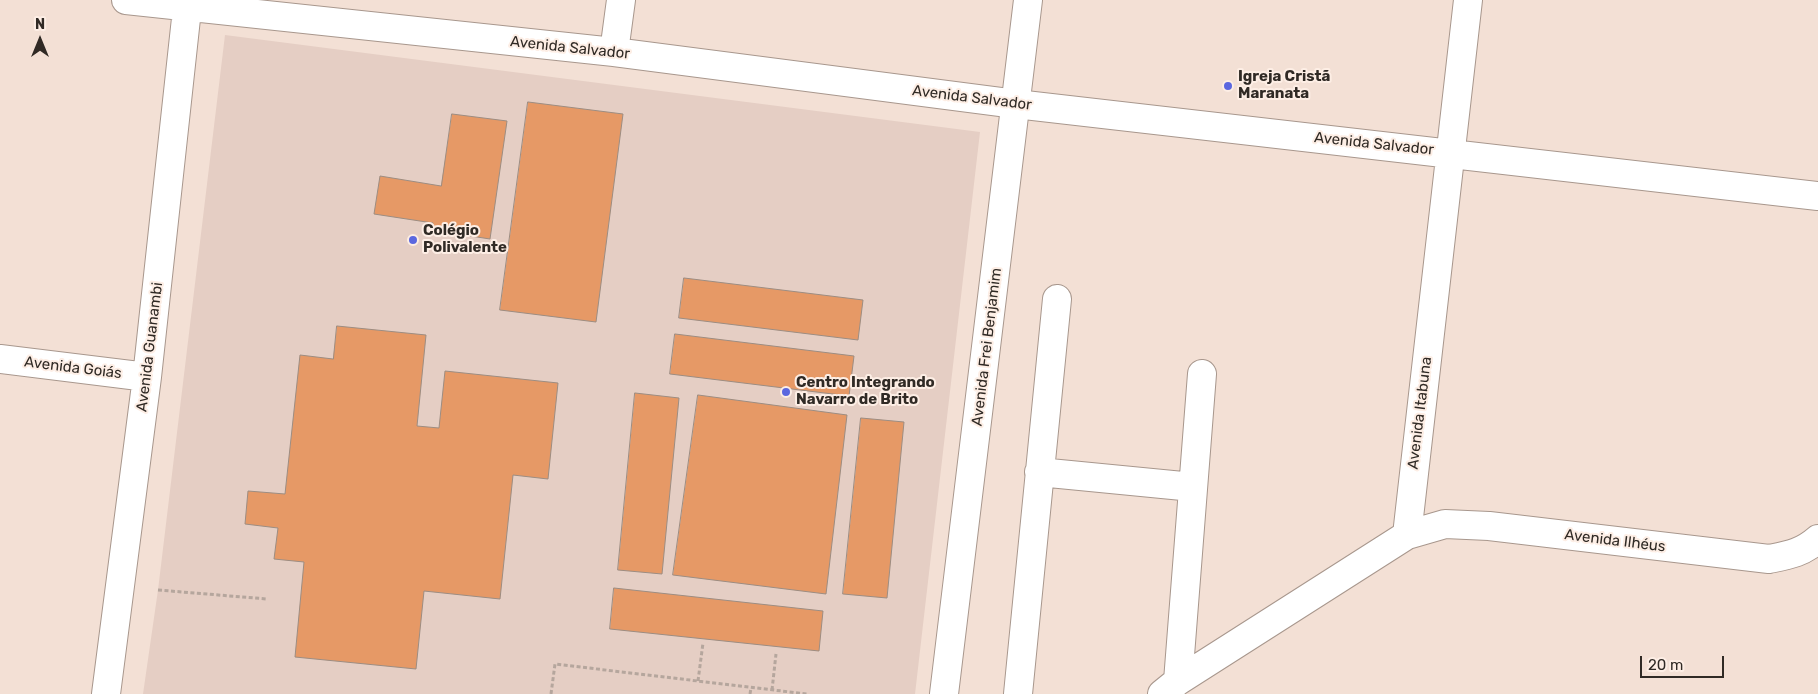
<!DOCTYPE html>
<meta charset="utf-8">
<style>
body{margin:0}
#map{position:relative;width:1818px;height:694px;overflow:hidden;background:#f3e0d5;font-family:Rubik,sans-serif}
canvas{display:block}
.north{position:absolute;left:15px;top:15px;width:50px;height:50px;-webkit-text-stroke:4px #fdeee5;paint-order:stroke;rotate:0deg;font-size:14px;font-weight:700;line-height:20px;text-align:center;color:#302a25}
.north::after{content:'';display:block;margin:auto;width:18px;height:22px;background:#302a25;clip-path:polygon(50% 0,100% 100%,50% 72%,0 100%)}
.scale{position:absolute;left:1640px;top:656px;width:84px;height:22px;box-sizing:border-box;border:2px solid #302a25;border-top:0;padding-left:6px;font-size:15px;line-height:18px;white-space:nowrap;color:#302a25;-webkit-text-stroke:4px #fdeee5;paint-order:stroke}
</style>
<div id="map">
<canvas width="1818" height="694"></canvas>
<div class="north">N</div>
<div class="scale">20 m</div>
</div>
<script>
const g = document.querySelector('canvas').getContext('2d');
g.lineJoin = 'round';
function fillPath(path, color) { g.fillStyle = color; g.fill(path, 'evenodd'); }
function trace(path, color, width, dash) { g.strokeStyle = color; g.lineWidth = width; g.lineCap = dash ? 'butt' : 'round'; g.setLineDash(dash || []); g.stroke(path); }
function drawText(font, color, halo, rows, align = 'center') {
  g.font = font + ' Rubik,sans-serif'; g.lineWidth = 4; g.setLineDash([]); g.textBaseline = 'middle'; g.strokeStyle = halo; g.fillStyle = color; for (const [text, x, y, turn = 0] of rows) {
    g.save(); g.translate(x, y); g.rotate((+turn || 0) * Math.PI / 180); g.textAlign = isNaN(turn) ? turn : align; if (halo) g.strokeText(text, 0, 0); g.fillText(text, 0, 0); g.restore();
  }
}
const education = new Path2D(`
 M 225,35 L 980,132 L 915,694 L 143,694 L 158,590 Z`);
const building = new Path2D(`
 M 528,102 L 623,114 L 596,322 L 500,310 Z
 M 452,114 L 507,121 L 490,239 L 432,230 L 433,223 L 374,214 L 380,176 L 441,186 Z
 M 684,278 L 863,300 L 858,340 L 679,318 Z
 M 337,326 L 426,335 L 417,426 L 439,428 L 445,371 L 558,383 L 548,479 L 513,475 L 500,599 L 424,591 L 416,669 L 295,657 L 304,562 L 274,559 L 278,528 L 245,524 L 248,491 L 285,494 L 300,355 L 333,359 Z
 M 675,334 L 854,356 L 849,396 L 670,374 Z
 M 635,393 L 679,398 L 662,574 L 618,570 Z
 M 698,395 L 847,415 L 826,594 L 673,575 Z
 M 861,418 L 904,422 L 887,598 L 843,594 Z
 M 614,588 L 823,611 L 819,651 L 610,629 Z`);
const path = new Path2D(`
 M 158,590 L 267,599
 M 698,681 L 703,643
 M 772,690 L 776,654
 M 551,694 L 555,664 L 807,694
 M 750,694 L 751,688`);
const minor = new Path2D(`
 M 126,0 L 614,52 L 1016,104 L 1818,196
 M 614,52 L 621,0
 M 0,359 L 147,377
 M 1039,472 L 1193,487
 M 1407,535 L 1468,0
 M 1178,681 L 1202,374
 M 106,694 L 147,377 L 188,0
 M 1018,694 L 1057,299
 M 1162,694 L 1178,681 L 1407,535 L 1445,524 L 1489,526 L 1769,559 C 1789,555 1802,553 1818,539`);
const major = new Path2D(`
 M 944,694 L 1028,0`);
const markers = [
 [1228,86,5,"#5b67df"],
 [413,240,5,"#5b67df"],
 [786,392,5,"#5b67df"]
];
const streetNames = [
 ["Avenida Salvador",570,48,6],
 ["Avenida Salvador",972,98,7],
 ["Avenida Salvador",1374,144,6],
 ["Avenida Guanambi",150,347,-83],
 ["Avenida Frei Benjamim",987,347,-83],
 ["Avenida Goiás",73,368,7],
 ["Avenida Itabuna",1420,413,-83],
 ["Avenida Ilhéus",1615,541,7]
];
const poiNames = [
 ["Igreja Cristã",1238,77],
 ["Maranata",1238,94],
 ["Colégio",423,231],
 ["Polivalente",423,248],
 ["Centro Integrando",796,383],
 ["Navarro de Brito",796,400]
];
fillPath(education, '#e5cec4');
fillPath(building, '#e69966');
trace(building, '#9d8d82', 1);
trace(minor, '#a8978d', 30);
trace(major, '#a8978d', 30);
trace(path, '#b5a69d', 3, [4, 2.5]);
trace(minor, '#fff', 28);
trace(major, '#fff', 28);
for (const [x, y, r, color] of markers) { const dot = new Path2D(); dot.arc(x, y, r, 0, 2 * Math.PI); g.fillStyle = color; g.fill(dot); trace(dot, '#fdeee5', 2); }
drawText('15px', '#302a25', '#fdeee5', streetNames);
drawText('bold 15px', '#302a25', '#fdeee5', poiNames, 'left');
</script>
